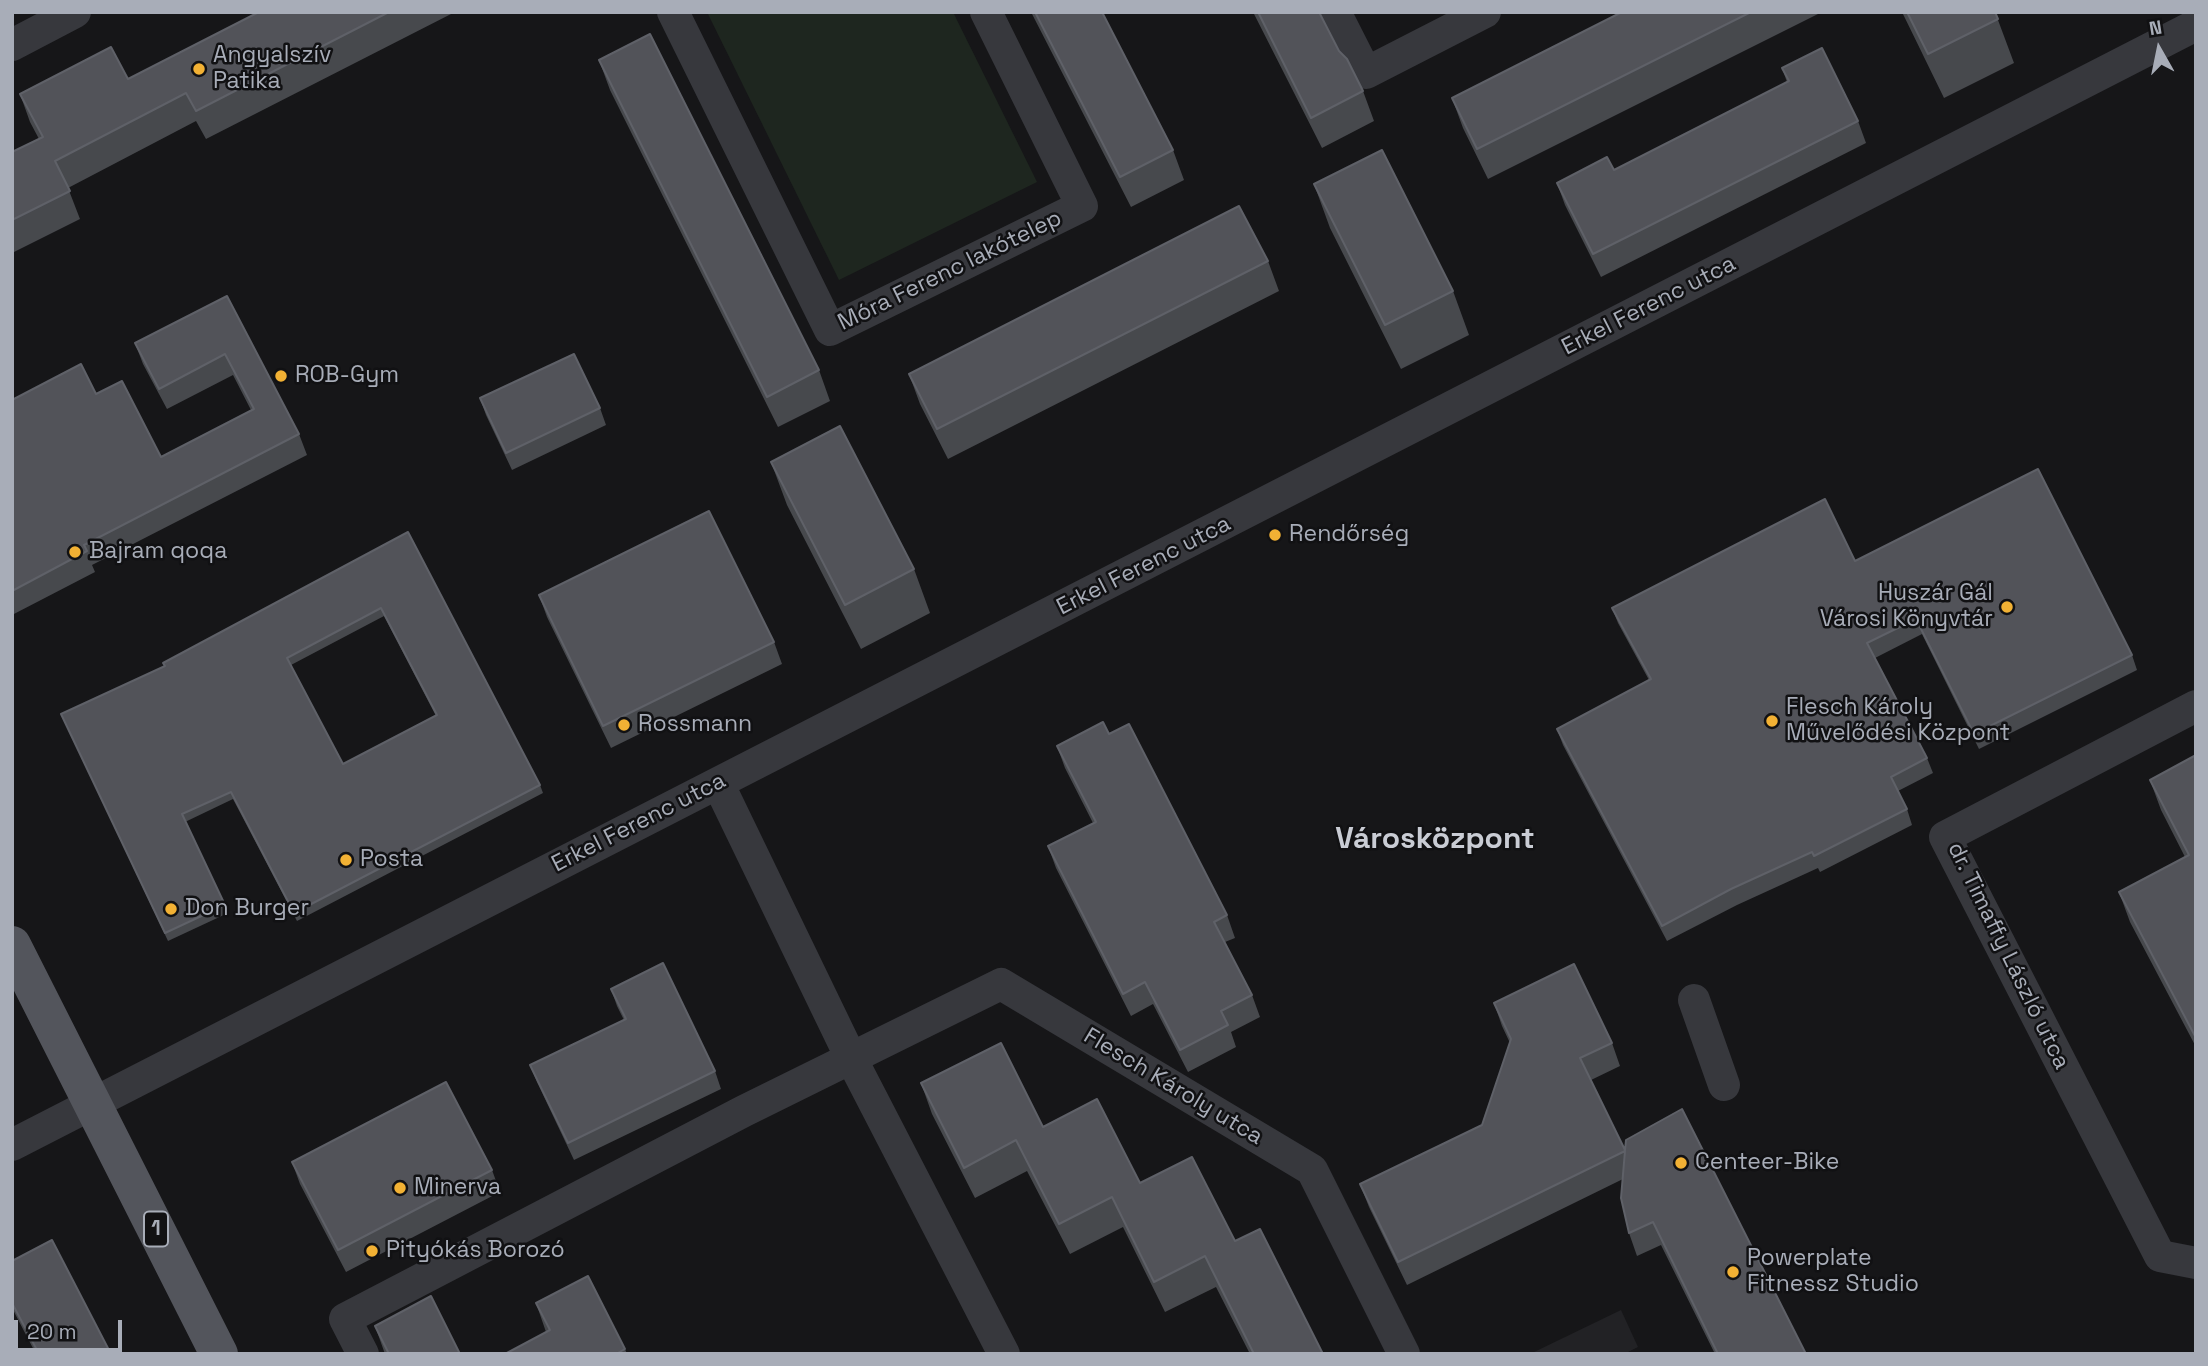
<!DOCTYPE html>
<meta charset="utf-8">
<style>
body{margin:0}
#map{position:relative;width:2208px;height:1366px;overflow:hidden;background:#161618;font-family:"Space Grotesk",sans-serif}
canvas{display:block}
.frame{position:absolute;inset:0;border:14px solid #a8adb8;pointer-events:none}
.north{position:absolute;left:2124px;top:14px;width:70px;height:70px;-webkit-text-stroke:5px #111113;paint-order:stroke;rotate:351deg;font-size:19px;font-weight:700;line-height:28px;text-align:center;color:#a8adb8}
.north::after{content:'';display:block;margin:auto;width:24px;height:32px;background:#a8adb8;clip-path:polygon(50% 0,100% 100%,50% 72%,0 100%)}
.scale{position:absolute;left:14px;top:1320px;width:108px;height:32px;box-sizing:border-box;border:4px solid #a8adb8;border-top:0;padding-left:9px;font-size:21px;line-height:24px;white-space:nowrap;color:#a8adb8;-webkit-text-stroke:5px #111113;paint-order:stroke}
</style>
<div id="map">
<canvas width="2208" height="1366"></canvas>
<div class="frame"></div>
<div class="north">N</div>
<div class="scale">20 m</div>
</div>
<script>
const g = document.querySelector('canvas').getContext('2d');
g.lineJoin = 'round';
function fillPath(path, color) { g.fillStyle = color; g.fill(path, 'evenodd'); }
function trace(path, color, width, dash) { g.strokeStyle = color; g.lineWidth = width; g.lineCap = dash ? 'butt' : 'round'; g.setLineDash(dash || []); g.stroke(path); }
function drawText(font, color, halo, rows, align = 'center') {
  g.font = font + ' "Space Grotesk",sans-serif'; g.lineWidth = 5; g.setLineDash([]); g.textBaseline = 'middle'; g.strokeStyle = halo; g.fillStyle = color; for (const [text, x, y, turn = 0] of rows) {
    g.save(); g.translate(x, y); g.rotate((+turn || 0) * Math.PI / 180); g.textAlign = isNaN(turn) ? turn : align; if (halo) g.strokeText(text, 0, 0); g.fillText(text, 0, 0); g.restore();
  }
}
const built = new Path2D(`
 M 1621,1310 L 1638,1347 L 1624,1354 L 1530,1354 Z`);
const green = new Path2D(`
 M 707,12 L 953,12 L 1037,182 L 839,280 Z`);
const minor = new Path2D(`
 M 673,12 L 830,330 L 1082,206 L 986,12
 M 1335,12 L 1366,73 L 1485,12
 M 12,45 L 75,12
 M 2196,706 L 1945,837 L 2160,1256 L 2196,1263
 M 718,783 L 851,1058 L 1004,1354
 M 1694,1000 L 1724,1085
 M 12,1145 L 2196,25
 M 363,1354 L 345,1319 L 744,1111 L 1001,984 L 1312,1170 L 1404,1354`);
const primary = new Path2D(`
 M 12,945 L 219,1354`);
const wall = new Path2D(`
 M 259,12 L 453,13 L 206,139 L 196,121 L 68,188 L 80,219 L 12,253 L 12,152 L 39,139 L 30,122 L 20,94 L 128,79 Z
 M 1031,12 L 1102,12 L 1173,150 L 1184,180 L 1131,207 Z
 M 1253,12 L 1319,12 L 1339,51 L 1363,91 L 1374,121 L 1322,148 Z
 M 1622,12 L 1822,12 L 1488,179 L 1463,128 L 1452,98 Z
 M 1902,12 L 1995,12 L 2014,63 L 1944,98 Z
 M 599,60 L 819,370 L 830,401 L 778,427 L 610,90 Z
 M 1782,68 L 1858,121 L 1866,143 L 1601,277 L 1565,205 L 1557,183 L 1614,170 L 1787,82 Z
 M 1314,184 L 1453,291 L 1469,335 L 1401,369 L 1330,228 Z
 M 1268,261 L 1279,291 L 948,459 L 920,404 L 909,374 Z
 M 227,296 L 299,434 L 307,455 L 92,565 L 95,572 L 12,615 L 12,400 L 96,394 L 161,457 L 251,410 L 233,375 L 167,409 L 143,364 L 135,343 Z
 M 480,398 L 600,408 L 606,425 L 512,470 L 486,415 Z
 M 771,462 L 914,569 L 930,613 L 861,649 L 787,505 Z
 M 408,532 L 540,785 L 543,793 L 297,921 L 233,799 L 185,822 L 228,913 L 168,941 L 61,714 L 165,666 ZM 384,616 L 436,716 L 343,764 L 291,665 Z
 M 1855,561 L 2132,655 L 2137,670 L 1979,749 L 1922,634 L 1875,658 L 1927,758 L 1933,773 L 1898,791 L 1907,809 L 1912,825 L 1820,872 L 1818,868 L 1737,905 L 1667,941 L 1563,745 L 1557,729 L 1649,680 L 1618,623 L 1612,608 Z
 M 539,595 L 774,642 L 782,664 L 611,748 L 547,617 Z
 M 1109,734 L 1227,915 L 1235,938 L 1225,942 L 1252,995 L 1260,1017 L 1231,1032 L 1236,1047 L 1188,1072 L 1153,1004 L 1131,1016 L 1056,868 L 1048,846 L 1093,823 L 1065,768 L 1057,746 Z
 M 2196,755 L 2196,1047 L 2130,922 L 2119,892 L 2185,857 L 2161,810 L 2150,780 Z
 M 611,989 L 715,1071 L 721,1089 L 574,1160 L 537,1082 L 530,1065 L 624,1020 L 617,1006 Z
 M 1494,1003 L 1612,1043 L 1620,1066 L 1591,1080 L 1625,1150 L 1806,1354 L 1715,1354 L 1661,1245 L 1637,1256 L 1629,1233 L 1623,1179 L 1407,1285 L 1369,1207 L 1360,1184 L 1482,1125 L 1510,1043 L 1502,1026 Z
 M 921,1083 L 1043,1127 L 1140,1183 L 1235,1241 L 1323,1354 L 1250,1354 L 1216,1287 L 1165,1312 L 1123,1227 L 1070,1254 L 1027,1171 L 975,1198 L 932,1114 Z
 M 292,1162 L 492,1170 L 500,1192 L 346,1272 L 300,1184 Z
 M 12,1261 L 111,1354 L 36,1354 L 12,1308 Z
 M 536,1303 L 625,1349 L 627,1354 L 505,1354 L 546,1332 Z
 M 375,1326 L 460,1354 L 385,1354 Z`);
const building = new Path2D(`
 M 259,12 L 389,12 L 196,111 L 186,93 L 55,161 L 70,191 L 12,220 L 12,152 L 43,137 L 20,94 L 111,47 L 128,79 Z
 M 1035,12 L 1102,12 L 1173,150 L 1120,177 Z
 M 1258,12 L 1319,12 L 1339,51 L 1347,59 L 1363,91 L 1311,118 Z
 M 1622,12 L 1751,12 L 1477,149 L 1452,98 Z
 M 1907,12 L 1995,12 L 1998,19 L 1928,54 Z
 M 650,34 L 819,370 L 767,397 L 599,60 Z
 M 1822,48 L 1858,121 L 1593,254 L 1557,183 L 1607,157 L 1614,170 L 1789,81 L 1782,68 Z
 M 1382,150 L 1453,291 L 1385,325 L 1314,184 Z
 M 1239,206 L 1268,261 L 937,429 L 909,374 Z
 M 227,296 L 299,434 L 84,545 L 87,551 L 12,591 L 12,400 L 81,364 L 96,394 L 122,381 L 161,457 L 254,409 L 225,354 L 159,389 L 135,343 Z
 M 574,354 L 600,408 L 506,453 L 480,398 Z
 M 840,426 L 914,569 L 845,605 L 771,462 Z
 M 2038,469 L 2132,655 L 1974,734 L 1916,619 L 1867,643 L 1927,758 L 1891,777 L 1907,809 L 1814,856 L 1812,852 L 1731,889 L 1662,926 L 1557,729 L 1651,679 L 1612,608 L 1825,499 L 1855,561 Z
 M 709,511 L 774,642 L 603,726 L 539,595 Z
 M 408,532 L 540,785 L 294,913 L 231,792 L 182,814 L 225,905 L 165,933 L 61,714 L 165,666 L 163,663 ZM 381,608 L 437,715 L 343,764 L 287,658 Z
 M 1103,722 L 1109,734 L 1129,724 L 1227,915 L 1214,922 L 1252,995 L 1221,1011 L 1228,1025 L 1180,1050 L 1145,982 L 1123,994 L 1048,846 L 1096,822 L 1057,746 Z
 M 2196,755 L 2196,1038 L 2119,892 L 2189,855 L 2150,780 Z
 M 663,963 L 715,1071 L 568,1143 L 530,1065 L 626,1019 L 611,989 Z
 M 1574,964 L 1612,1043 L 1580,1058 L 1625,1150 L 1626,1140 L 1682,1109 L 1806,1354 L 1718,1354 L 1653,1222 L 1629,1233 L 1621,1198 L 1625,1151 L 1398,1262 L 1360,1184 L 1482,1125 L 1511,1039 L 1494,1003 Z
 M 1001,1043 L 1043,1127 L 1097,1099 L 1140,1183 L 1192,1157 L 1235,1241 L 1260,1229 L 1323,1354 L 1254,1354 L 1205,1256 L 1154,1282 L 1112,1197 L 1059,1224 L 1016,1140 L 964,1168 L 921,1083 Z
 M 446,1082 L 492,1170 L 338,1250 L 292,1162 Z
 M 52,1240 L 111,1354 L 39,1354 L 12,1303 L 12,1261 Z
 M 588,1276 L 625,1349 L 616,1354 L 505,1354 L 550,1330 L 536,1303 Z
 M 431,1296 L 460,1354 L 389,1354 L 375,1326 Z`);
const markers = [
 [199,69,7,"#f2b134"],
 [281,376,7,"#f2b134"],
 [1275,535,7,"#f2b134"],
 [75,552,7,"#f2b134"],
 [2007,607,7,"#f2b134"],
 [1772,721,7,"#f2b134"],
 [624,725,7,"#f2b134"],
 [346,860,7,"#f2b134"],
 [171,909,7,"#f2b134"],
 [1681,1163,7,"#f2b134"],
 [400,1188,7,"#f2b134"],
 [372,1251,7,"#f2b134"],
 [1733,1272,7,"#f2b134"]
];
const shields = [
 [156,1229,24]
];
const shieldNames = [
 ["1",156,1229]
];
const poiNames = [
 ["Angyalszív",213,56],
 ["Patika",213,82],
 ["ROB-Gym",295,376],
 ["Rendőrség",1289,535],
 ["Bajram qoqa",89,552],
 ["Huszár Gál",1993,594,"right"],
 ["Városi Könyvtár",1993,620,"right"],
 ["Flesch Károly",1786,708],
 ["Művelődési Központ",1786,734],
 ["Rossmann",638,725],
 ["Posta",360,860],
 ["Don Burger",185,909],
 ["Centeer-Bike",1695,1163],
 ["Minerva",414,1188],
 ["Pityókás Borozó",386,1251],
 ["Powerplate",1747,1259],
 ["Fitnessz Studio",1747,1285]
];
const streetNames = [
 ["Móra Ferenc lakótelep",950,271,-26],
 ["Erkel Ferenc utca",1649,306,-27],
 ["Erkel Ferenc utca",1144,566,-27],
 ["Erkel Ferenc utca",639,823,-27],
 ["dr. Timaffy László utca",2008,956,64],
 ["Flesch Károly utca",1173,1087,31]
];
const districtNames = [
 ["Városközpont",1435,840]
];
fillPath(built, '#222225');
fillPath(green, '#1e261f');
trace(minor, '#37383d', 32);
trace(primary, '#53555c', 38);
fillPath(wall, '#47494d');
fillPath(building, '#525359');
trace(building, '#5f6168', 2);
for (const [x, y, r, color] of markers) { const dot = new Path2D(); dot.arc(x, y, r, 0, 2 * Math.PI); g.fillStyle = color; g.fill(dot); trace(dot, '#111113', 2.5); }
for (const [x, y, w] of shields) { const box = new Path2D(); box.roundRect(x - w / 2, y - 17.5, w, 35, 5); g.fillStyle = '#111113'; g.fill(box); trace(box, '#a8adb8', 2); }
drawText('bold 21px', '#a8adb8', null, shieldNames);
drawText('23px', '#a8adb8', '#111113', poiNames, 'left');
drawText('23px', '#a8adb8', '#111113', streetNames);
drawText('bold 30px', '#c9ccd4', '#111113', districtNames);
</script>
